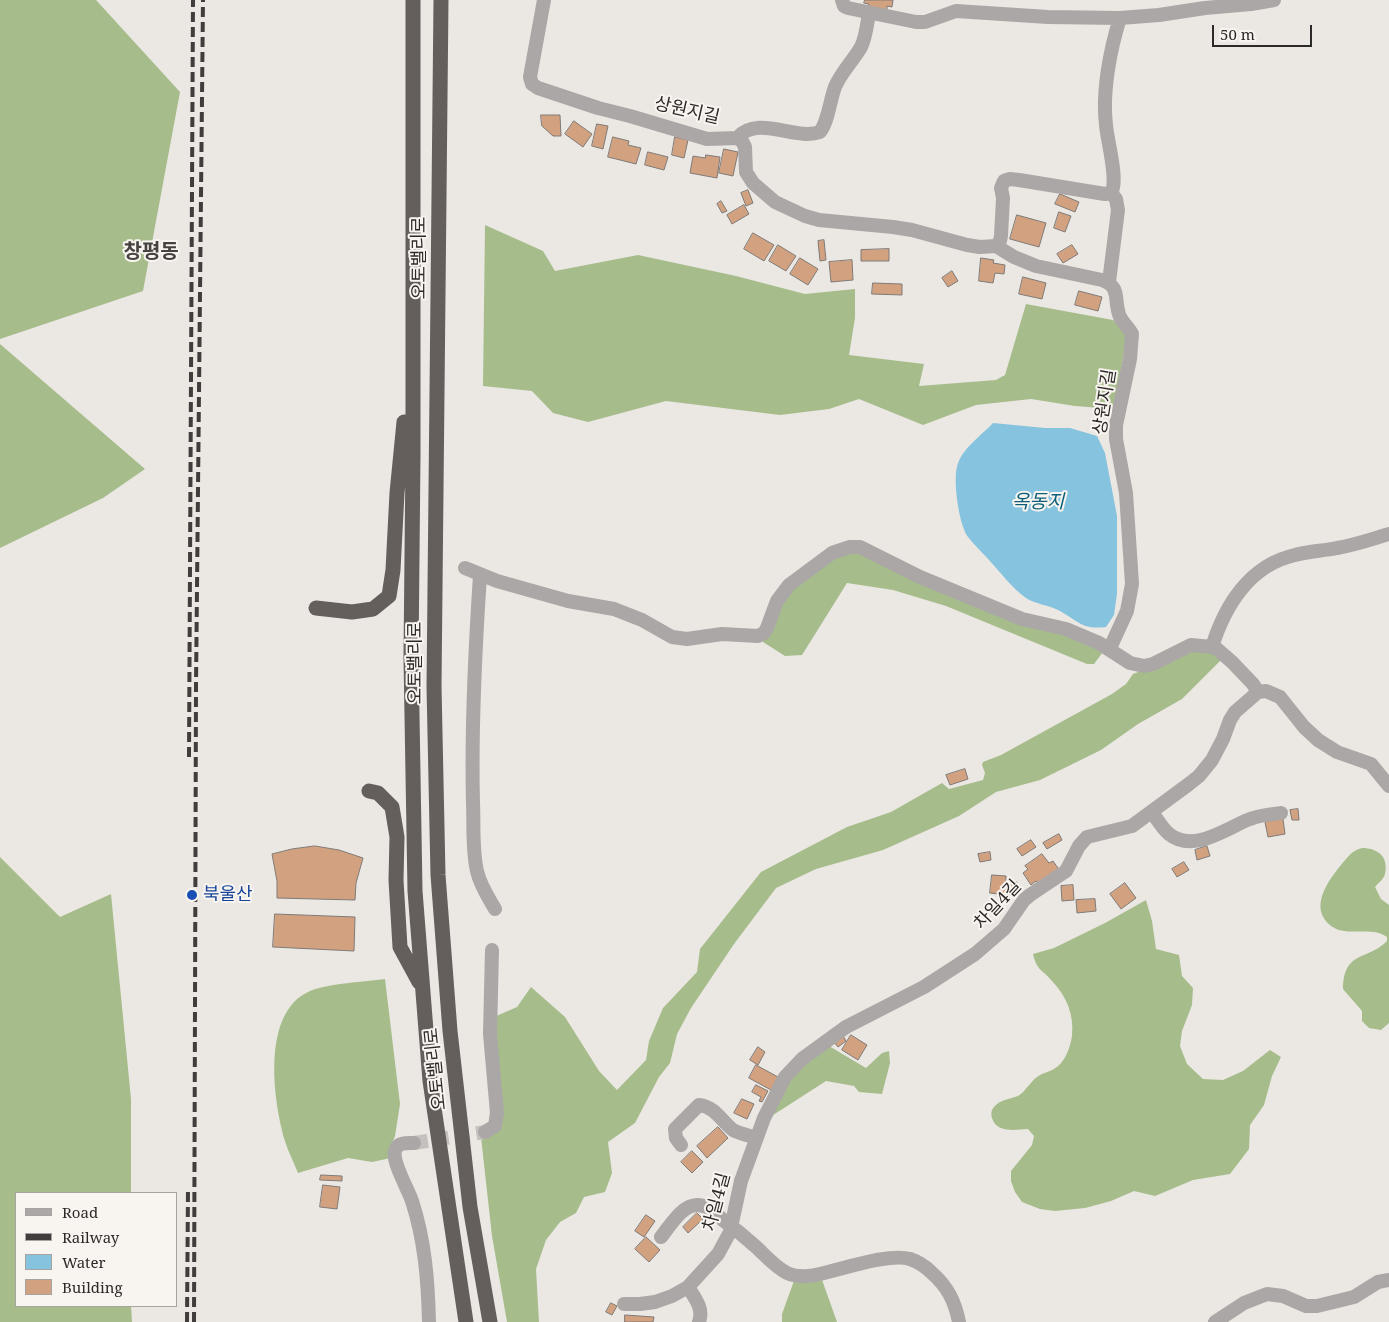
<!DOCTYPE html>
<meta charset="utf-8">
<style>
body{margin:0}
#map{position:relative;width:1389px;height:1322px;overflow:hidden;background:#ebe7e3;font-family:"Noto Serif",serif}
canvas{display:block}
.legend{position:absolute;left:15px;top:1192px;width:162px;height:115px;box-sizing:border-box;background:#f8f4f0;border:1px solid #a6a3a0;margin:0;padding:6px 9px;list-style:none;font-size:15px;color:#2c2a29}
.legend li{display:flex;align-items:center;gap:10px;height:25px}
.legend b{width:25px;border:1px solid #a6a3a0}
.scale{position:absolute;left:1212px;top:25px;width:100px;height:22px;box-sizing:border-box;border:2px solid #2c2a29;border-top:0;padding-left:6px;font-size:15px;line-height:18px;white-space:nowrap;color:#2c2a29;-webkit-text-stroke:4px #f8f4f0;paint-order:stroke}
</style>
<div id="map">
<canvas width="1389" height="1322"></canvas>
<ul class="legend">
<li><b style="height:6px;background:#aaa7a6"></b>Road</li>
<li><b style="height:6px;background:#403d3c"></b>Railway</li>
<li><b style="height:14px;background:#85c3de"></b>Water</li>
<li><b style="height:14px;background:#d2a280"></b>Building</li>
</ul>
<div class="scale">50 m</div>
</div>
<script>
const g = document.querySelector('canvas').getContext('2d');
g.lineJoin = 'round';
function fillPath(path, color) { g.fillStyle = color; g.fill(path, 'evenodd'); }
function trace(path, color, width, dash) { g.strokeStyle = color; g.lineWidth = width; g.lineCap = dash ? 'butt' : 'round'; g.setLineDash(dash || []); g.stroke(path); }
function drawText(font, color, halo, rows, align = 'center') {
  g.font = font + ' "Noto Serif","Noto Sans KR",serif'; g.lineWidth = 4; g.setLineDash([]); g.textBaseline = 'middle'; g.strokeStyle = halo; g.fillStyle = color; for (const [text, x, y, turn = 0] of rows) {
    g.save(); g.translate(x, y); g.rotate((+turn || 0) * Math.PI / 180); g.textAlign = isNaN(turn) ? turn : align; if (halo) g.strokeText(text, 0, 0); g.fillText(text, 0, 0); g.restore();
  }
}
const forest = new Path2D(`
 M 0,0 L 96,0 L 180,92 L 143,291 L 0,339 Z
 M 485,225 L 543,251 L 555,271 L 638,255 L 736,276 L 805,294 L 855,289 L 855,318 L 849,355 L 924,364 L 919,386 L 996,380 L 1005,375 L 1026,304 L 1113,320 L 1123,329 L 1127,335 L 1114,409 L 1075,406 L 1031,399 L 976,405 L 923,425 L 859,399 L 829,409 L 780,415 L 666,401 L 588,422 L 553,413 L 532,391 L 483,386 Z
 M 0,344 L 145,469 L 103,498 L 0,548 Z
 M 850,550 L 1063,632 L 1103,652 L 1094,664 L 1087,664 L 946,606 L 893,590 L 847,583 L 802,655 L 785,656 L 763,642 L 764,635 L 785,596 L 822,563 Z
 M 1200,648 L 1223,658 L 1182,699 L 1138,724 L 1101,750 L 1040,780 L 996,792 L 959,816 L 883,850 L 816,869 L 776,888 L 734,944 L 691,1008 L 677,1034 L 670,1063 L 659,1077 L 635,1123 L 608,1142 L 612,1173 L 605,1192 L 584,1197 L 576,1213 L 560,1222 L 546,1240 L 536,1269 L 539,1322 L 507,1322 L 492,1236 L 481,1137 L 489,1134 L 494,1017 L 517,1007 L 531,987 L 565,1017 L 599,1071 L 617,1090 L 646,1060 L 649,1041 L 663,1008 L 697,972 L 700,949 L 761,872 L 847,827 L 891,812 L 942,783 L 949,789 L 983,780 L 985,773 L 982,765 L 983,762 L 1001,755 L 1112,694 L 1126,684 L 1133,674 Z
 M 1362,848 C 1377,848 1389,856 1385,874 C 1384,879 1378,883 1375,887 L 1381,899 L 1389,905 L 1389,1023 L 1381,1030 L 1369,1028 L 1362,1021 L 1362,1011 L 1343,989 C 1344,950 1367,961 1387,941 L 1387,937 C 1371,925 1348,938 1331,926 C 1308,908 1328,881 1341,865 C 1348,857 1351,851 1362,848 Z
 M 0,857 L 60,917 L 111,894 L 131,1099 L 131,1193 L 16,1193 L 16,1306 L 131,1306 L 132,1322 L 0,1322 Z
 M 1146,900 L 1152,921 L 1156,949 L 1179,955 L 1182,976 L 1193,988 L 1192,1005 L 1182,1031 L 1180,1046 L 1187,1064 L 1203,1079 L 1223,1080 L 1243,1071 L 1270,1050 L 1281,1057 L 1272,1076 L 1264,1105 L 1250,1125 L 1249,1149 L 1230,1174 L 1193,1180 L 1155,1196 L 1134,1191 L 1111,1201 L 1085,1208 L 1055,1211 L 1040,1209 L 1022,1202 L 1015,1192 L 1011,1181 L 1011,1171 L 1032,1145 L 1034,1136 L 1028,1129 C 1015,1130 996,1133 992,1118 C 991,1114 991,1110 994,1107 C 999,1100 1010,1099 1018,1096 C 1026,1091 1030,1082 1037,1077 C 1042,1073 1049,1072 1054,1069 C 1065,1063 1070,1048 1072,1036 C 1074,1014 1067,997 1052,981 C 1042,969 1037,971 1033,954 L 1054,948 L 1105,923 Z
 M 385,979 L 400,1104 L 395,1136 L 390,1148 L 391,1158 L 372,1162 L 348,1158 L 298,1173 C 294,1162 288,1152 285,1141 C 273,1100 261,1012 310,991 C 330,983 364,982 385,979 Z
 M 829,1046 L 866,1068 L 882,1053 L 889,1051 L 890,1063 L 882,1094 L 859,1092 L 854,1086 L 826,1081 L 767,1119 L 794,1074 Z
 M 821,1277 L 837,1322 L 782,1322 L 782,1314 L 795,1278 Z`);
const water = new Path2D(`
 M 993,423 L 1045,428 L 1070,428 L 1097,436 L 1105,453 L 1117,516 L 1117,594 L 1114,615 L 1106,627 C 1081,630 1079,621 1058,610 C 1048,605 1035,604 1026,598 C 1012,588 1001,573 989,560 C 982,552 974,545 968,537 C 959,525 953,482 957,467 C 961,449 981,436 993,423 Z`);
const building = new Path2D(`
 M 865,0 L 893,0 L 892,7 L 887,6 L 887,10 L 868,7 L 869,4 L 864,3 Z
 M 541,115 L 560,115 L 561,136 L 553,136 L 542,126 Z
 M 574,121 L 592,134 L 583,147 L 565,134 Z
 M 597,124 L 608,126 L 603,149 L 592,146 Z
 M 613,137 L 629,141 L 628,145 L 641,148 L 636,164 L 608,157 Z
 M 675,137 L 688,140 L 684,158 L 672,155 Z
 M 724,149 L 738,152 L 733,176 L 719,173 Z
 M 648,152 L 668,157 L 664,170 L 645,165 Z
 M 706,155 L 720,157 L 717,178 L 690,173 L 693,156 L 705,158 Z
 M 748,190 L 753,203 L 746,206 L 741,193 Z
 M 1060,194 L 1079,202 L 1075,212 L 1055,204 Z
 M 721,201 L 727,211 L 722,213 L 717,204 Z
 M 744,205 L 749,214 L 732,224 L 727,215 Z
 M 1059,212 L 1071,216 L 1065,232 L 1054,228 Z
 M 1017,215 L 1046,223 L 1039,247 L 1010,239 Z
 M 753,233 L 774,245 L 764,261 L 744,249 Z
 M 824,240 L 826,260 L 820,261 L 818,241 Z
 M 778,245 L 796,256 L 786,271 L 769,261 Z
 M 1072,245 L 1078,254 L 1063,263 L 1057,254 Z
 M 889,249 L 889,261 L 861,261 L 861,250 Z
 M 800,258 L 818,269 L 808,285 L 790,274 Z
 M 981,258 L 994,260 L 993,263 L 1005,265 L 1004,274 L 995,273 L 993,283 L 979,281 Z
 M 852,260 L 853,280 L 831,282 L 829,262 Z
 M 952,271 L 958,281 L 948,287 L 942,278 Z
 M 1023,277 L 1046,283 L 1042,299 L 1019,294 Z
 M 873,283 L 902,284 L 902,295 L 872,294 Z
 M 1079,291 L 1102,297 L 1098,311 L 1075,305 Z
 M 965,769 L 968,779 L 950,785 L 946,775 Z
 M 1298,809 L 1299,820 L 1292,820 L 1290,810 Z
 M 1283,819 L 1285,834 L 1268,837 L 1265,822 Z
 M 1059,834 L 1062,840 L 1047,849 L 1043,843 Z
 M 1031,840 L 1036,847 L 1022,856 L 1017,849 Z
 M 315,846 L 339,850 L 363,858 L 356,883 L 355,900 L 277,898 L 277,881 L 272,854 L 292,849 Z
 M 1207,846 L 1210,856 L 1197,860 L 1195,850 Z
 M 990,852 L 991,860 L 980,862 L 978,854 Z
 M 1042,854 L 1049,863 L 1053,861 L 1060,871 L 1039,885 L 1036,881 L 1031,885 L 1023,873 L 1028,869 L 1025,866 Z
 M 1184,862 L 1189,870 L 1177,877 L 1172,869 Z
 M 992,875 L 1006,876 L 1006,881 L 1017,882 L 1015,896 L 990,893 Z
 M 1125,883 L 1136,898 L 1121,909 L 1110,894 Z
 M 1073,885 L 1074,900 L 1062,901 L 1061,886 Z
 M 1095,899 L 1096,911 L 1077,913 L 1076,900 Z
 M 275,914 L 355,917 L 354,951 L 273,947 Z
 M 851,1035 L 867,1045 L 858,1060 L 842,1050 Z
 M 843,1036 L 846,1041 L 838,1047 L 834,1042 Z
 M 758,1047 L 765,1052 L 758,1065 L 750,1060 Z
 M 756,1065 L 778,1077 L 771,1090 L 749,1078 Z
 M 756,1085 L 768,1091 L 762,1102 L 759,1101 L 761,1097 L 752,1092 Z
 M 742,1099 L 754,1104 L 747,1119 L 734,1113 Z
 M 718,1127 L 728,1138 L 707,1158 L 697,1146 Z
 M 692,1151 L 703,1162 L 692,1173 L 681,1162 Z
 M 321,1175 L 342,1176 L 342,1181 L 320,1180 Z
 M 323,1185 L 340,1187 L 337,1209 L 320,1207 Z
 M 697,1213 L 703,1219 L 688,1233 L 683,1227 Z
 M 646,1215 L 655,1221 L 644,1237 L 635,1231 Z
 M 646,1237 L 660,1250 L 649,1262 L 635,1249 Z
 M 611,1303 L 617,1306 L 612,1315 L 606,1312 Z
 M 625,1315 L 654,1317 L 653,1322 L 625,1322 Z`);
const streetTunnel = new Path2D(`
 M 414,1143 L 485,1132`);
const street = new Path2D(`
 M 544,0 L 530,77 L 532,84 L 538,88 L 598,108 L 630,116 L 707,139 L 737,138 L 742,141 L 745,147 L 746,172 L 753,183 L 775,202 L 805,216 L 819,220 L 893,227 L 912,230 L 967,245 L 980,247 L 996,246 L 1014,257 L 1036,266 L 1102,280 C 1122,287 1113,301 1120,317 C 1123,323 1129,328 1132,334 L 1130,359 L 1116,425 L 1116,439 L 1126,493 L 1132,584 L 1127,611 L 1110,648
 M 842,0 L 844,6 L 848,8 L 916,22 L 925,22 L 956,11 L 1048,17 L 1120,18 L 1159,15 L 1205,8 L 1251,4 L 1274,0
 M 737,138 C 758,114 795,141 820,132 C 828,122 830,100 835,87 C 841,72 853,61 861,47 C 866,37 867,24 869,13
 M 996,246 L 1000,241 L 1001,236 L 1003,198 L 1001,188 L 1004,181 L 1010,179 L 1019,180 L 1105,194 L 1111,193 C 1119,181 1107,140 1106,125 C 1102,92 1110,50 1120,18
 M 1109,282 L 1118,210 L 1116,199 L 1111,193
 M 465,568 L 497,581 L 568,601 L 614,609 L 642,620 L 672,637 L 687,639 L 722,634 L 758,636 L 764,633 L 767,628 L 777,601 L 789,585 L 832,553 L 850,547 L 860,547 L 920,577 L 1022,619 L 1066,629 L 1099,643 L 1130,663 L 1144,666 L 1153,664 L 1191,645 L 1212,647 L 1217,649 L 1232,662 L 1253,684 L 1258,692
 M 480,575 C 475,651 471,727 473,803 C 474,825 472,850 477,871 C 480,885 488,897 495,909
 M 1212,647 C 1225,605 1250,565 1295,555 C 1309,551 1323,551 1337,548 C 1355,545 1372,539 1389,534
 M 1152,812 C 1157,819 1162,828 1169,834 C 1194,854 1228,827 1250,819 C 1260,815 1271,814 1281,813
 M 485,1132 L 495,1126 L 497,1113 L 490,1034 L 492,950
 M 414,1143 C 407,1143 397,1142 395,1151 C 392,1162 408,1189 412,1201 C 425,1241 428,1281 429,1322
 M 681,1145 L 676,1138 L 675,1129 L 699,1105 C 716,1107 721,1121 733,1130 C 740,1134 749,1135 756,1138
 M 661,1237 C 670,1226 682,1205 697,1205 C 708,1205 715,1213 723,1220 C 734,1228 745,1237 755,1246 C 765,1255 775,1267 787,1273 C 798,1278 813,1276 824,1273 C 846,1268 890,1253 910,1259 C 919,1262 926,1267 932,1273 C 948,1287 955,1302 959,1322
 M 688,1287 C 695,1298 704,1309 699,1322
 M 624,1304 L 640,1304 L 655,1302 L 672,1296 L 688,1287 L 718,1254 L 730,1232 L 741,1181 L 764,1118 L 785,1077 L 802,1059 L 846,1027 L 924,987 L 975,954 L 1004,929 L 1024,900 L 1030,895 L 1066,871 L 1079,846 L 1087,837 L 1132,826 L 1189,784 L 1199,776 L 1212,760 L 1223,739 L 1230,720 L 1235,712 L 1258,692 L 1266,691 L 1280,697 L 1304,727 L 1318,740 L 1337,752 L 1371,764 L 1389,786
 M 1215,1322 L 1244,1303 L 1267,1294 L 1283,1296 L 1306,1306 L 1317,1306 L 1354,1297 L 1378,1282 L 1389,1280`);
const highway = new Path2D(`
 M 413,0 L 413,454 L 411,657 L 415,891 L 430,1081 L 466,1322
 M 441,0 L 434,686 L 438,875 L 450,1031 L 470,1207 L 490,1322
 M 316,608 L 352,612 L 373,609 L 389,596 L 393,570 L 397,493 L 404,422
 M 369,791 L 378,793 L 392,807 L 397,837 L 396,880 L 400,947 L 419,982`);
const rail = new Path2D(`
 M 189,757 L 193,0
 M 187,1322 L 188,1190
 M 194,1322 L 196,686 L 203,0`);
const markers = [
 [192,895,6,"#1a4fb4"]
];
const streetNames = [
 ["상원지길",687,111,13],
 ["오토밸리로",420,258,-90],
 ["상원지길",1105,402,-81],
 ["오토밸리로",416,663,-90],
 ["차일4길",998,905,-47],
 ["오토밸리로",436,1069,-96],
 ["차일4길",717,1202,-75]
];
const transitNames = [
 ["북울산",203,895]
];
const waterNames = [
 ["옥동지",1038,503]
];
const quarterNames = [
 ["창평동",151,252]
];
fillPath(forest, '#a6bd8b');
fillPath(water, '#85c3de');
fillPath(building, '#d2a280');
trace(building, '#7f7a77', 1);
trace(streetTunnel, '#c5c1be', 14, [14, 7]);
trace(street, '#aaa7a6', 14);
trace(highway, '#645f5d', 15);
trace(rail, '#403d3c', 4, [10, 5]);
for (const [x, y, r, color] of markers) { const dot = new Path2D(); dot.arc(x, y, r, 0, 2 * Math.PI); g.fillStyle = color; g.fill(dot); trace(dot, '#f8f4f0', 2); }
drawText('18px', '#2c2a29', '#f8f4f0', streetNames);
drawText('18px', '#164399', '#f8f4f0', transitNames, 'left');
drawText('italic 19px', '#0c5e79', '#f8f4f0', waterNames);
drawText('bold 20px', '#45423f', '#f8f4f0', quarterNames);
</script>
